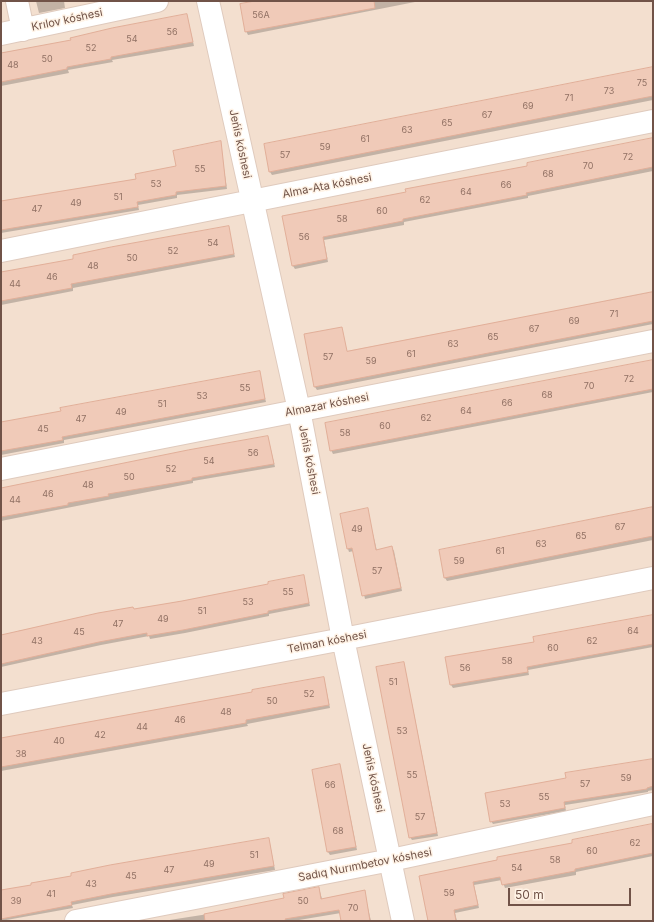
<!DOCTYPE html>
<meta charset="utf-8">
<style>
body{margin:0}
#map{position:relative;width:654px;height:922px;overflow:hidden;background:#fbeee0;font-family:Inter,sans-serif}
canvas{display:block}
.frame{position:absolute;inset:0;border:2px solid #715348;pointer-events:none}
.scale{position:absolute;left:508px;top:888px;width:123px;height:18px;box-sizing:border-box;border:2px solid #715348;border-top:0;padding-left:5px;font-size:12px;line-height:14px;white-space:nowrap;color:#715348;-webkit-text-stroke:3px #fff3e6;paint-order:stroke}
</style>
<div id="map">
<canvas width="654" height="922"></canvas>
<div class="frame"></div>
<div class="scale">50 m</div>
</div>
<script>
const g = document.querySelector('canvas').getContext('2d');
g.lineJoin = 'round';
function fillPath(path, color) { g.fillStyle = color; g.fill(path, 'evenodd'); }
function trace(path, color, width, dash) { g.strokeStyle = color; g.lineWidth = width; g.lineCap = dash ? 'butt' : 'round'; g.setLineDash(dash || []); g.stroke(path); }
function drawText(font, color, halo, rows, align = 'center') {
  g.font = font + ' Inter,sans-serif'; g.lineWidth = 3; g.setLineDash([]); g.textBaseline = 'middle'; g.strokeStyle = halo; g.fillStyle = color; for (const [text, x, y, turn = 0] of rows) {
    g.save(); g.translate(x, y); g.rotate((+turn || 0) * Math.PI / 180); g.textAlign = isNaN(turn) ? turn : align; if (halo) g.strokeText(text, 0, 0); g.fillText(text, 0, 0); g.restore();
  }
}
const residential = new Path2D(`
 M 1,1 L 653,1 L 653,921 L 1,921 Z`);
const shadow = new Path2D(`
 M 36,1 L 64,1 L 65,8 L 39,13 Z
 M 260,1 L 420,1 L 248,35 L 246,31 Z
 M 187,15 L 194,46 L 112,60 L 113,62 L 68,70 L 69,73 L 1,86 L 1,53 L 72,41 Z
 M 653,68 L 653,100 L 272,175 L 270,172 Z
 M 653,139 L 653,171 L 528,196 L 528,198 L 404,222 L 404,225 L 324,240 L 328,262 L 295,269 L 293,266 L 283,217 L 407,193 Z
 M 220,142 L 227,189 L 177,195 L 177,198 L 138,205 L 139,210 L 1,233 L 1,202 L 137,179 L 177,167 Z
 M 228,227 L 235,257 L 73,288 L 73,291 L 1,305 L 1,273 L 74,260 Z
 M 653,292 L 653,324 L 317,390 L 315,387 L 305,335 L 341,328 L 347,352 Z
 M 653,361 L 653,392 L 333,454 L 331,450 Z
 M 259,372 L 266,402 L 64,440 L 64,443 L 1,455 L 1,424 Z
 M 268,437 L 275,467 L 193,481 L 193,483 L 1,521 L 1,489 Z
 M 653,507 L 653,540 L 447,581 L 445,578 L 440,551 Z
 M 367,509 L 377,551 L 392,548 L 394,551 L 402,591 L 365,599 L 354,551 L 349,552 L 348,549 Z
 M 303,576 L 310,606 L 269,614 L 269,616 L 185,633 L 150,639 L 149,636 L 101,645 L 1,667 L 1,636 L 18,633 L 18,631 L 270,585 Z
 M 653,616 L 653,647 L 528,670 L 529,675 L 453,688 L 451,685 L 446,658 L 535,642 Z
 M 404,663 L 438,836 L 412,840 L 410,837 Z
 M 324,678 L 330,708 L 247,724 L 248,726 L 1,771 L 1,740 L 253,693 Z
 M 653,759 L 653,790 L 648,791 L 648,792 L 565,805 L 566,811 L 493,824 L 491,821 L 567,779 Z
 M 340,765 L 357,850 L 330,855 L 328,852 Z
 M 653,825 L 653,856 L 576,872 L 576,875 L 505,888 L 502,880 L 474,885 L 479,908 L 455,913 L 457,921 L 428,921 L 420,877 L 573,843 L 573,841 Z
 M 269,839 L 275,870 L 113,897 L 72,905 L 73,908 L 1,921 L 1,891 Z
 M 319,888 L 322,899 L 364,891 L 371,921 L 343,921 L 341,913 L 293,921 L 163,921 L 247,908 L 285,899 Z`);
const building = new Path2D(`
 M 255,1 L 374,1 L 375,8 L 245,32 L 240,4 Z
 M 187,14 L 193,42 L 111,57 L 111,59 L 67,67 L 67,69 L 1,82 L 1,53 L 71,40 L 70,38 L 112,28 Z
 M 653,67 L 653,96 L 269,172 L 264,144 Z
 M 653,138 L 653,167 L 526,193 L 527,195 L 403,219 L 403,221 L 323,237 L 327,259 L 292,266 L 282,216 L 406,192 L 405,189 L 527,166 L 527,163 Z
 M 221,141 L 226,186 L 176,192 L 176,195 L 137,202 L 138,207 L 1,230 L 1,201 L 136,179 L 135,174 L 176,166 L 173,151 Z
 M 229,226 L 234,254 L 71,284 L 72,288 L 1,301 L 1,272 L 73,259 L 73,255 L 111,247 Z
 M 653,292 L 653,321 L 314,387 L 304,334 L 342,327 L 347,351 Z
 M 653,360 L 653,389 L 330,451 L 325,423 Z
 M 260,371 L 265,399 L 62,437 L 63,440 L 1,451 L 1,422 L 61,411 L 60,408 Z
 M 268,436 L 274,464 L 192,478 L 192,480 L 108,494 L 109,496 L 68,503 L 68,505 L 1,517 L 1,488 L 188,450 Z
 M 653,507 L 653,536 L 444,578 L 439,550 Z
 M 368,508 L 376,550 L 392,546 L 401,588 L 362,596 L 352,548 L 347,549 L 340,514 Z
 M 304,575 L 309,603 L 268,611 L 268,613 L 183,630 L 147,636 L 147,633 L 99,642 L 1,664 L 1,635 L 98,613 L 133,607 L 134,609 L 182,601 L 268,584 L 268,582 Z
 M 653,615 L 653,644 L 527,667 L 528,672 L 450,685 L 445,657 L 534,642 L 533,637 Z
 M 404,662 L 437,833 L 409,838 L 376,667 Z
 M 324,677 L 329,705 L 246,720 L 246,723 L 1,767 L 1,738 L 252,692 L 252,690 Z
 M 653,759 L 653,786 L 647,788 L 647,789 L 564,802 L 565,808 L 490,822 L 485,793 L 566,778 L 565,773 Z
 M 340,764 L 356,847 L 327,852 L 312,770 Z
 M 652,824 L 653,853 L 575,869 L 575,871 L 502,885 L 500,877 L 473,882 L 478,905 L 454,910 L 456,921 L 428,921 L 419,876 L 497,860 L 497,857 L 572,843 L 572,840 Z
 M 269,838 L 274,866 L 111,894 L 71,902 L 72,905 L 1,919 L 1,890 L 31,885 L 31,883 L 71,876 L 71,873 L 110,865 Z
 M 319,887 L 321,899 L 365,890 L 370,921 L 341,921 L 339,910 L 285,919 L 286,921 L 205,921 L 204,914 L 284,898 L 283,894 Z`);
const minor = new Path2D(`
 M 17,1 L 23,30
 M 208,1 L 299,410 L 343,639 L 403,921
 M 1,34 L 157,1
 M 1,251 L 653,121
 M 1,469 L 653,341
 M 1,704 L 343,639 L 653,578
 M 76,921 L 391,860 L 653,804`);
const numberNames = [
 ["56A",261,15],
 ["56",172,32],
 ["54",132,39],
 ["52",91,48],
 ["50",47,59],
 ["48",13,65],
 ["75",642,83],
 ["73",609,91],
 ["71",569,98],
 ["69",528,106],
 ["67",487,115],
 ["65",447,123],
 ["63",407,130],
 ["61",365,139],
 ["59",325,147],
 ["57",285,155],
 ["72",628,157],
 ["70",588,166],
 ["55",200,169],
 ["68",548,174],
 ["53",156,184],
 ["66",506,185],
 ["64",466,192],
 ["51",118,197],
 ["62",425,200],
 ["49",76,203],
 ["47",37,209],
 ["60",382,211],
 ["58",342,219],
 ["56",304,237],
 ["54",213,243],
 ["52",173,251],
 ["50",132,258],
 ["48",93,266],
 ["46",52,277],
 ["44",15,284],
 ["71",614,314],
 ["69",574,321],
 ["67",534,329],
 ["65",493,337],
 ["63",453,344],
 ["61",411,354],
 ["57",328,357],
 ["59",371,361],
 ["72",629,379],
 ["70",589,386],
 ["55",245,388],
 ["68",547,395],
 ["53",202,396],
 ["66",507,403],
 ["51",162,404],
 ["64",466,411],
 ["49",121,412],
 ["62",426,418],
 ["47",81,419],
 ["60",385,426],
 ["45",43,429],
 ["58",345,433],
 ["56",253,453],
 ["54",209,461],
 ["52",171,469],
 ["50",129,477],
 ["48",88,485],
 ["46",48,494],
 ["44",15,500],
 ["67",620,527],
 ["49",357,529],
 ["65",581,536],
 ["63",541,544],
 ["61",500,551],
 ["59",459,561],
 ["57",377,571],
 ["55",288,592],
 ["53",248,602],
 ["51",202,611],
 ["49",163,619],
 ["47",118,624],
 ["64",633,631],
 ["45",79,632],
 ["43",37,641],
 ["62",592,641],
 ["60",553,648],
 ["58",507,661],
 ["56",465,668],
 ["51",393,682],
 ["52",309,694],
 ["50",272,701],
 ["48",226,712],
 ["46",180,720],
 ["44",142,727],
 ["53",402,731],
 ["42",100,735],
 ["40",59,741],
 ["38",21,754],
 ["55",412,775],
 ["59",626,778],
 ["57",585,784],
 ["66",330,785],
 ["55",544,797],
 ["53",505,804],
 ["57",420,817],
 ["68",338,831],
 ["62",635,843],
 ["60",592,851],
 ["51",254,855],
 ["58",555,860],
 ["49",209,864],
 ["54",517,868],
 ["47",169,870],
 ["45",131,876],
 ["43",91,884],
 ["59",449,893],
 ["41",51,894],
 ["39",16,901],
 ["50",303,901],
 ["70",353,908]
];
const streetNames = [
 ["Krılov kóshesi",67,20,-12],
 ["Jeńis kóshesi",240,144,78],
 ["Alma-Ata kóshesi",327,186,-11],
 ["Almazar kóshesi",327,405,-11],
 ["Jeńis kóshesi",309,460,79],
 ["Telman kóshesi",327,642,-11],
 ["Jeńis kóshesi",373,778,78],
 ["Sadıq Nurımbetov kóshesi",365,865,-11]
];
fillPath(residential, '#f3dfcf');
fillPath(shadow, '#0003');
fillPath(building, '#f0cab8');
trace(building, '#e2af99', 1);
trace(minor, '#dfcabd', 24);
trace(minor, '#fff', 22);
drawText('9px', '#917164', null, numberNames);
drawText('11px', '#715348', '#fff3e6', streetNames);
</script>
